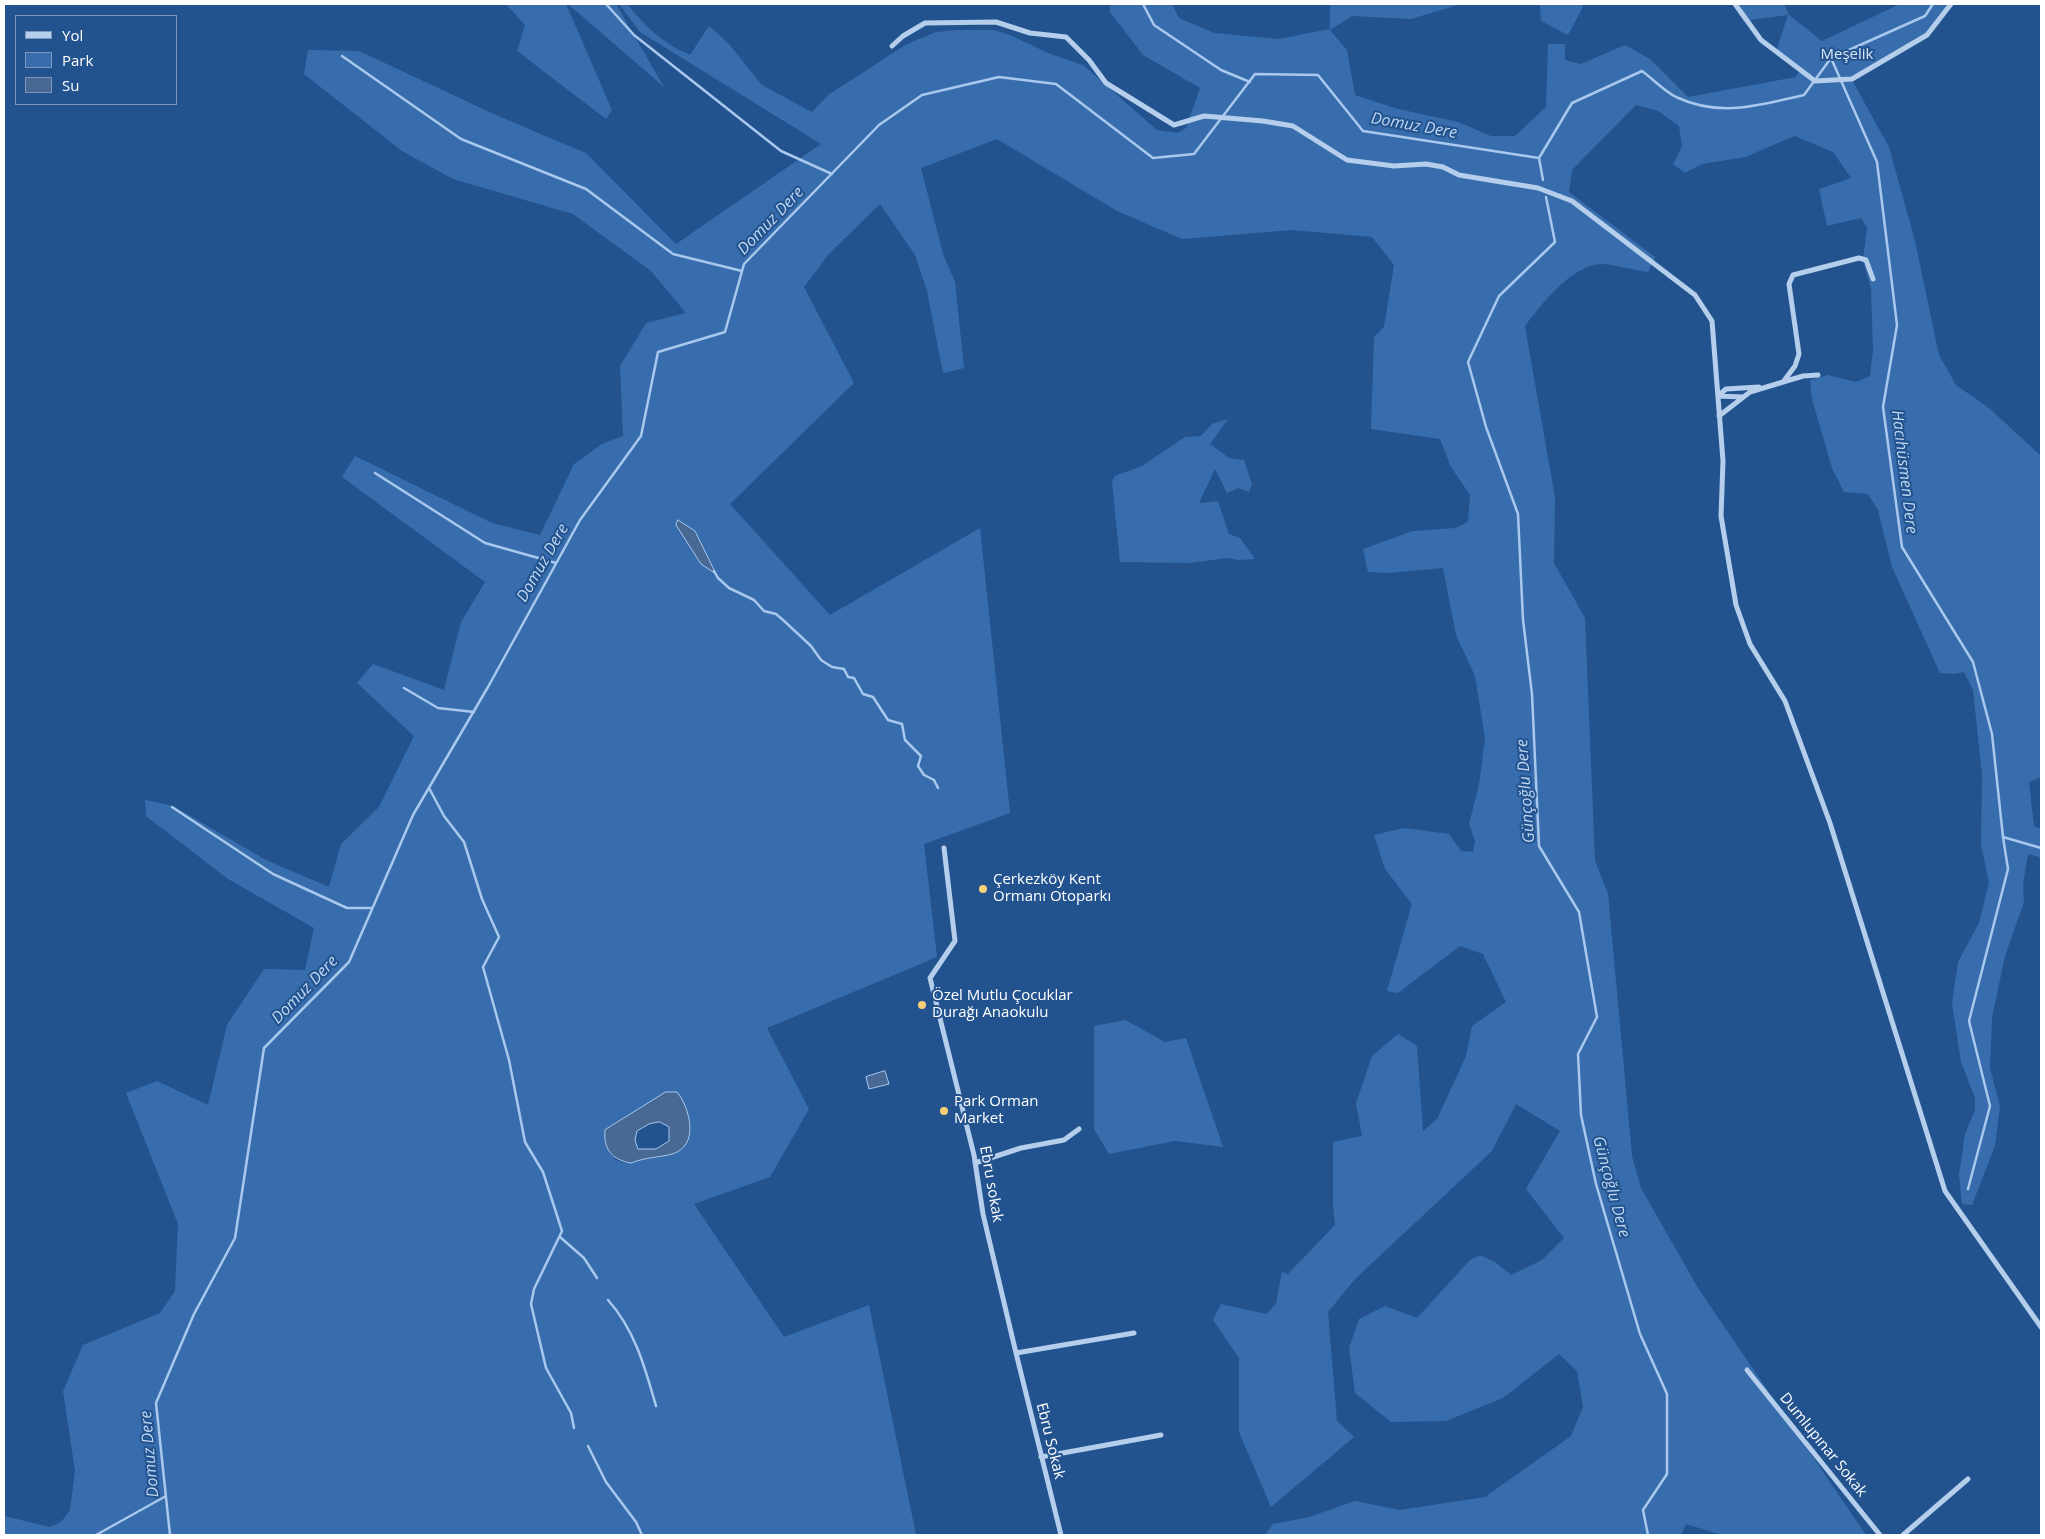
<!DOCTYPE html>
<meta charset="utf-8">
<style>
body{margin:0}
#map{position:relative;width:2045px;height:1539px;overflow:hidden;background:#23538f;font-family:"Open Sans",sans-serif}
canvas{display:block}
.frame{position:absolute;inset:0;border:5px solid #fff;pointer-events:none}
.legend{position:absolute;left:15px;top:15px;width:162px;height:90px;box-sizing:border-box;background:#23538f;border:1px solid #7b98bc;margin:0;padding:6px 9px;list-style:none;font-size:15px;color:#fff}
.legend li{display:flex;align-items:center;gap:10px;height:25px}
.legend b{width:25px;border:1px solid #7b98bc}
</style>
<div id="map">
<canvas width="2045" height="1539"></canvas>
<div class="frame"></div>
<ul class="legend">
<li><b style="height:6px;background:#b4ceec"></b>Yol</li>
<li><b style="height:14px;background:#376dac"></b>Park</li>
<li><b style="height:14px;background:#486994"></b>Su</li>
</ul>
</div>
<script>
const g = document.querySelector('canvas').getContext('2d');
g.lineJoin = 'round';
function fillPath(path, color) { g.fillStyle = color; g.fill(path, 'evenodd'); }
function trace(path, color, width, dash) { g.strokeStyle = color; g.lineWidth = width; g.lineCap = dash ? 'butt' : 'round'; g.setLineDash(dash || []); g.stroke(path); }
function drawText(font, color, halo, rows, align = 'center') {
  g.font = font + ' "Open Sans",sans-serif'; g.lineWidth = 4; g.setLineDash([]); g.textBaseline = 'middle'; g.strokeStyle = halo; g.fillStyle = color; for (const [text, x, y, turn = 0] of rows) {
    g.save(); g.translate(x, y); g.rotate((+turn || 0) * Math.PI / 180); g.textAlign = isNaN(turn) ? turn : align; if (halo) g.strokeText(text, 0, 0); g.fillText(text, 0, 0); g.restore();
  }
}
const green = new Path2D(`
 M 506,4 L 566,4 L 612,110 L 606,119 L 517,51 L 525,25 Z
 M 568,4 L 616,4 L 664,87 Z
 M 619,4 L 627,4 C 645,26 663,44 690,55 L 709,26 L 729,44 L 762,85 L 812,112 L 828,95 L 907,44 L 936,32 L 955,30 L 994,30 L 1010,35 L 1048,53 L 1083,65 L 1157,130 L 1178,133 L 1186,128 L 1200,88 L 1143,55 L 1110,12 L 1110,4 L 1172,4 L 1179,18 L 1214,33 L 1279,39 L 1330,29 L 1330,4 L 1461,4 L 1411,19 L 1352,16 L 1330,30 L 1347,50 L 1355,95 L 1398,109 L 1458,122 L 1491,136 L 1515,136 L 1546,107 L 1548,44 L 1565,44 L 1565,60 L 1581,64 L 1625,45 L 1650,59 L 1688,97 L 1796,77 L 1800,69 L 1776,51 L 1788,15 L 1743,21 L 1739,4 L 1784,4 L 1789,15 L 1822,41 L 1900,4 L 1951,4 L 1927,35 L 1852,80 L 1889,147 L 1915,241 L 1939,355 L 1956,385 L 1989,408 L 2041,456 L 2041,777 L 2029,782 L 2034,826 L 2041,829 L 2041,861 L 2039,857 L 2028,854 L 2023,884 L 2024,902 L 2005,956 L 1992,1018 L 1990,1068 L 2000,1106 L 1995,1146 L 1972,1205 L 1962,1204 L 1959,1175 L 1965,1134 L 1975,1110 L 1975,1098 L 1961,1062 L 1952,1003 L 1958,962 L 1979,923 L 1989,883 L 1981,845 L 1982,775 L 1973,690 L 1964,672 L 1954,674 L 1940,673 L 1892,567 L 1878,510 L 1868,494 L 1844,492 L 1832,468 L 1812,399 L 1810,380 L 1828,375 L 1856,382 L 1870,376 L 1873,350 L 1871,288 L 1863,261 L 1867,227 L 1861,218 L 1827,226 L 1819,189 L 1851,178 L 1833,152 L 1795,136 L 1745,157 L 1702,164 L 1685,173 L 1673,164 L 1682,146 L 1679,126 L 1658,111 L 1636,105 L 1572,170 L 1569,192 L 1655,257 L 1648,272 C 1633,270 1617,265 1602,264 C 1572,264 1541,305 1525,326 L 1555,498 L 1554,563 L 1585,618 L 1595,861 L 1608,894 L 1632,1156 L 1641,1188 L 1698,1288 L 1866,1535 L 1722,1535 L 1686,1524 L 1681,1535 L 1265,1535 L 1273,1524 L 1309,1517 L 1355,1501 L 1400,1510 L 1485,1497 L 1571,1436 L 1583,1407 L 1577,1371 L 1559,1354 L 1503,1398 L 1446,1421 L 1391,1422 L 1355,1393 L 1349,1348 L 1359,1319 L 1385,1306 L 1417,1318 L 1470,1260 L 1480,1255 L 1495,1262 L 1511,1275 L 1542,1260 L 1564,1238 L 1526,1189 L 1560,1131 L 1516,1104 L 1492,1151 L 1355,1279 L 1328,1312 L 1337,1421 L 1354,1437 L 1271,1507 L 1239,1432 L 1239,1358 L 1213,1320 L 1221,1304 L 1266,1314 L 1276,1304 L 1282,1272 L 1288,1274 L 1335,1225 L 1333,1206 L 1333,1142 L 1362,1136 L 1356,1103 L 1372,1056 L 1398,1034 L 1417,1046 L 1423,1131 L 1437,1119 L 1466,1056 L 1472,1026 L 1506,1002 L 1483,954 L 1460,946 L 1398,993 L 1387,991 L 1412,904 L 1385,869 L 1374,835 L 1404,828 L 1449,834 L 1461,851 L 1473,852 L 1475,841 L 1469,824 L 1479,785 L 1485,738 L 1475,676 L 1456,635 L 1443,568 L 1389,573 L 1368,572 L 1363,549 L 1413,531 L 1455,528 L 1468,522 L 1470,495 L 1451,467 L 1440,439 L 1371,429 L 1374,337 L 1384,327 L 1394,265 L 1372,237 L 1292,230 L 1182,239 L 1117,211 L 997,139 L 921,168 L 943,254 L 955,282 L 964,368 L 943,373 L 927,291 L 915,255 L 880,204 L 829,254 L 804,287 L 854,383 L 730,504 L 830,615 L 980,528 L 1010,813 L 924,844 L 937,957 L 767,1028 L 809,1109 L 770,1177 L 694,1204 L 784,1337 L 869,1305 L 916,1535 L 4,1535 L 4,1516 L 50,1527 L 61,1522 L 70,1510 L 75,1471 L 63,1391 L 83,1345 L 160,1313 L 175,1291 L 178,1224 L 126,1093 L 157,1081 L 208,1105 L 227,1025 L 264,969 L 305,970 L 314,928 L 228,879 L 146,816 L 145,800 L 173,806 L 266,860 L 329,887 L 341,844 L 379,807 L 414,736 L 357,683 L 373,664 L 444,690 L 461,622 L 485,582 L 342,477 L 355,456 L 492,523 L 540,535 L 574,464 L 602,444 L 623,436 L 620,366 L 646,323 L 686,313 L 651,271 L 573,214 L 453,179 L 402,151 L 304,74 L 308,50 L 359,51 L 498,116 L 586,153 L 676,244 L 821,144 L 640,32 ZM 640,1110 L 689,1137 C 673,1145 635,1169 618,1161 C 612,1158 609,1151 606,1146 L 610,1126 Z
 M 1540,4 L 1581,4 L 1583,7 L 1568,35 L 1541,21 Z
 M 1228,419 L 1210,444 L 1229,458 L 1244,460 L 1252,484 L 1249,492 L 1238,488 L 1227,493 L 1215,469 L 1199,503 L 1218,501 L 1229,534 L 1240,538 L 1255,559 L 1238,560 L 1227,558 L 1189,563 L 1120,562 L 1112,481 L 1115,476 L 1142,466 L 1185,437 L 1201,436 L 1212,424 Z
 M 1125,1020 L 1165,1042 L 1186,1038 L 1223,1147 L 1175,1141 L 1109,1154 L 1094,1129 L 1094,1026 Z`);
const water = new Path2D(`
 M 678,520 L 695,531 L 716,574 L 701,564 L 676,525 Z
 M 885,1071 L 889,1084 L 869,1089 L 866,1077 Z
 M 666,1092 L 677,1092 C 690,1108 700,1146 672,1154 C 657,1158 646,1157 631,1163 C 612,1160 603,1149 605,1130 ZM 660,1122 L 669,1127 L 669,1141 L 656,1149 L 638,1149 L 635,1140 L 637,1131 L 649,1124 Z`);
const stream = new Path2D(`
 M 606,4 L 634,35 L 781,151 L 832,174
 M 1143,4 L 1154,25 L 1221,70 L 1250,82
 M 342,56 L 461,139 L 586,189 L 673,254 L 742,271
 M 1831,58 L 1877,162 L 1897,325 L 1883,407 L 1902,547 L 1973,662 L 1992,734 L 2003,837 L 2041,848
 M 1539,158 L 1543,180
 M 1546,197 L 1555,242 L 1499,296 L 1468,362 L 1486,427 L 1518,514 L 1523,620 L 1532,694 L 1539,846 L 1579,912 L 1597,1017 L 1578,1054 L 1581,1115 L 1596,1184 L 1640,1334 L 1667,1394 L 1667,1474 L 1643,1510 L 1648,1535
 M 375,473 L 485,543 L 556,563
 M 714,571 L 718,578 L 729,588 L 754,600 L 764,611 L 776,614 L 782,619 L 811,646 L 821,660 L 832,667 L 844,669 L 848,677 L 854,678 L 863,694 L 873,697 L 888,720 L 902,724 L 905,740 L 921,756 L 918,766 L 924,775 L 934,780 L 938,788
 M 404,688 L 438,708 L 474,712
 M 429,788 L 444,816 L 464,842 L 482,899 L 499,937 L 483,967 L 509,1060 L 525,1142 L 543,1172 L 562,1231 L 534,1289 L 531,1304 L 546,1368 L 571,1413 L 574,1428
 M 172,807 L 273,874 L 347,908 L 372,908
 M 1968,1189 L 1990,1106 L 1969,1021 L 2008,869 L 2003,837
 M 560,1237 L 584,1258 L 597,1278
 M 608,1300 C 635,1330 645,1368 656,1406
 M 588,1446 L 606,1482 L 636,1522 L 642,1535
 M 96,1535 L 166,1496
 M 170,1535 L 156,1403 L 194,1314 L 235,1238 L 264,1048 L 349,962 L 413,815 L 488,687 L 580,520 L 641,436 L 658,352 L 725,332 L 744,264 L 879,125 L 922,95 L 999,77 L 1056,84 L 1153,158 L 1194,154 L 1255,74 L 1318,75 L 1363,131 L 1539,158 L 1572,103 L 1642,71 C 1653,79 1664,91 1676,97 C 1721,118 1759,105 1804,95 L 1831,58 L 1925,16 L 1933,4`);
const street = new Path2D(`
 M 1735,4 L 1761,40 L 1815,81 L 1852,79 L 1927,35 L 1951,4
 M 892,46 L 903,36 L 925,23 L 996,22 L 1030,33 L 1066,37 L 1089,60 L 1106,83 L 1174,125 L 1204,116 L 1263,121 L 1293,126 L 1347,160 L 1394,166 L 1426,164 L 1443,167 L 1459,175 L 1538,188 L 1572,201 L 1695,295 L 1712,321 L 1723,461 L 1721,516 L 1736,605 L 1750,644 L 1785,701 L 1830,823 L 1945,1191 L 2041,1327
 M 1783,382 L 1795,366 L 1799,354 L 1789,284 L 1793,275 L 1859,258 L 1866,260 L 1873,279
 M 1718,396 L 1726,389 L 1759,387
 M 1718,396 L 1743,397
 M 1719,416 L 1750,392 L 1803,376 L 1818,375
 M 944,848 L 955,941 L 930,978 L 974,1155 L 983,1214 L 1016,1353 L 1134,1333
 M 975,1163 L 1021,1148 L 1064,1140 L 1079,1129
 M 1016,1353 L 1061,1535
 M 1747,1370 L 1880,1535
 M 1041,1457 L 1161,1435
 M 1903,1535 L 1968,1479`);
const markers = [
 [983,889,5,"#f7d177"],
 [922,1005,5,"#f7d177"],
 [944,1111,5,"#f7d177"]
];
const parkNames = [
 ["Meşelik",1847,55]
];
const poiNames = [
 ["Çerkezköy Kent",993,880],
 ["Ormanı Otoparkı",993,897],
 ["Özel Mutlu Çocuklar",932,996],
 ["Durağı Anaokulu",932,1013],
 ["Park Orman",954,1102],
 ["Market",954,1119]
];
const streetNames = [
 ["Ebru sokak",991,1184,80],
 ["Ebru Sokak",1050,1441,76],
 ["Dumlupınar Sokak",1823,1445,51]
];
const waterNames = [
 ["Domuz Dere",1414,126,10],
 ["Domuz Dere",771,221,-46],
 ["Hacıhüsmen Dere",1904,472,83],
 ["Domuz Dere",543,563,-60],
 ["Günçoğlu Dere",1526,791,-94],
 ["Domuz Dere",305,990,-46],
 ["Günçoğlu Dere",1611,1187,75],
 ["Domuz Dere",150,1454,-95]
];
fillPath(green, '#376dac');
fillPath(water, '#486994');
trace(water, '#a8c8ed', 1);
trace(stream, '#a8c8ed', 2.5);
trace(street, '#b4ceec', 5);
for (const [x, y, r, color] of markers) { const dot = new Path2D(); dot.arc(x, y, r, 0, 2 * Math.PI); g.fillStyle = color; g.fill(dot); trace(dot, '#23538f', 2); }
drawText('15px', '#d9e8f9', '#23538f', parkNames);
drawText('15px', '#fff', '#23538f', poiNames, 'left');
drawText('15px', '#fff', '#23538f', streetNames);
drawText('italic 16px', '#c0d8f3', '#23538f', waterNames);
</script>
